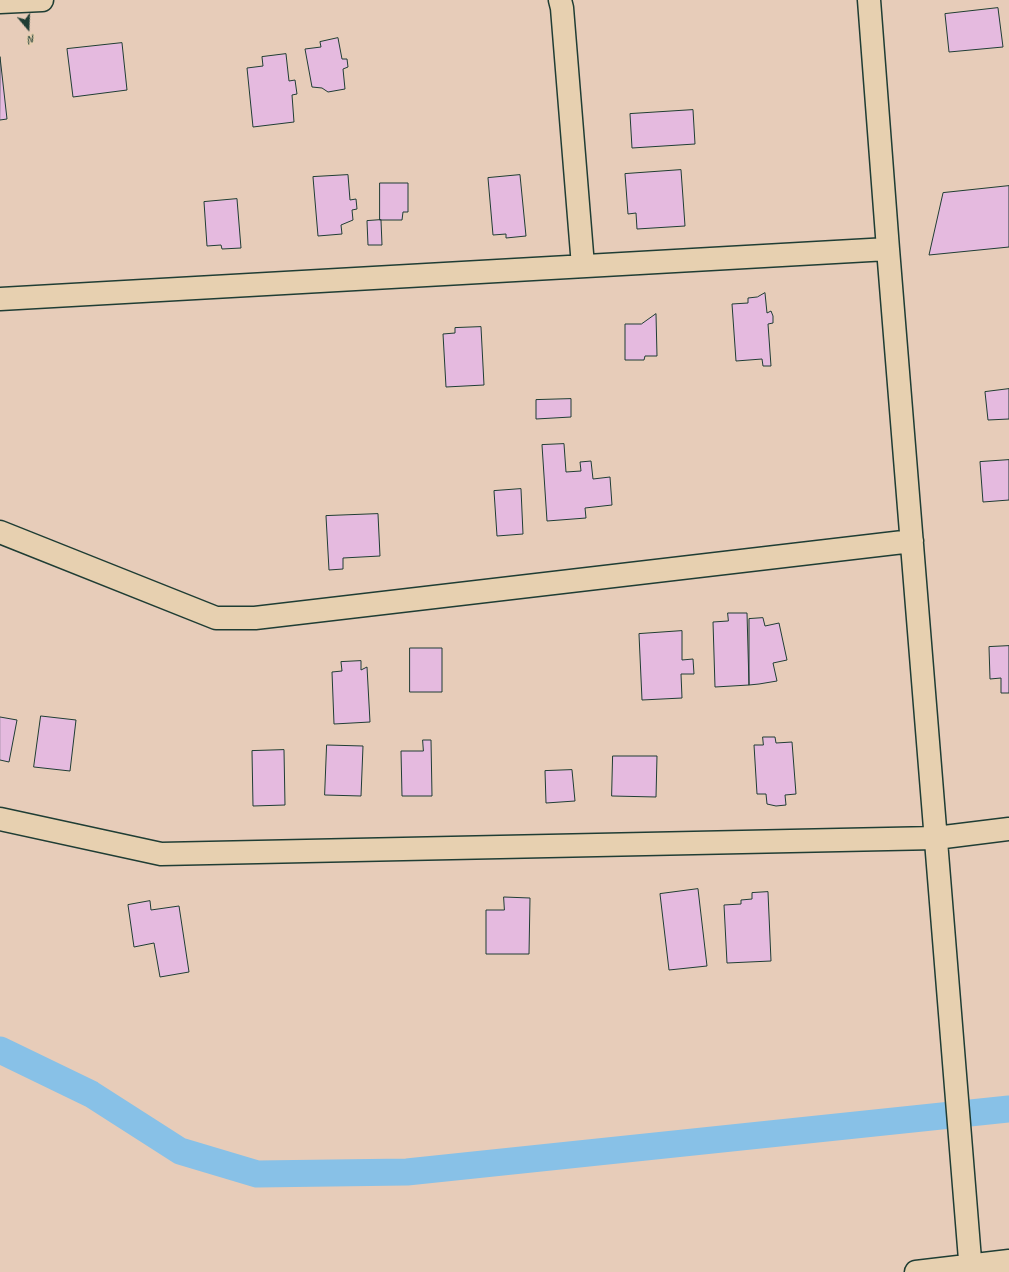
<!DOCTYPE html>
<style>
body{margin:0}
#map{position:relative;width:1009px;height:1272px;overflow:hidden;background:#e7ccb9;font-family:Caveat,sans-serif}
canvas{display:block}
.north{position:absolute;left:8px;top:8px;width:40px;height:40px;-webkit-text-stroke:3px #e7d0b0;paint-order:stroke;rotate:161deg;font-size:11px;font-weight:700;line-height:16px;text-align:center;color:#1f3d34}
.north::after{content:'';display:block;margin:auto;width:14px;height:18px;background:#1f3d34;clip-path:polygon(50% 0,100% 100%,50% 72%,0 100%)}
</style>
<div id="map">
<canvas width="1009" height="1272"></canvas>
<div class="north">N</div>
</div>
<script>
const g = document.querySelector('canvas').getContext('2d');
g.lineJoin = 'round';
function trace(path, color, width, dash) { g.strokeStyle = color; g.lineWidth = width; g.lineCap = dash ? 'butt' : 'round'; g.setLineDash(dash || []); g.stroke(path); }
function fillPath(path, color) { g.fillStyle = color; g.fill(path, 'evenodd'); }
const canal = new Path2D(`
 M 0,1050 L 91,1094 L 180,1151 L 257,1174 L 407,1172 L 1009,1109`);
const building = new Path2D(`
 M 998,8 L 1003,47 L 949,52 L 945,14 Z
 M 338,38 L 342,59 L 347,59 L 348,67 L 343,69 L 345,89 L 328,92 L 322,88 L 312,87 L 305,49 L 321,47 L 320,42 Z
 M 122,43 L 127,90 L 73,97 L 67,49 Z
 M 286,54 L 289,81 L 295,80 L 297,94 L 292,95 L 294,122 L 253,127 L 247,68 L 263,66 L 262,57 Z
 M 0,57 L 7,119 L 0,120 Z
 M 693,110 L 695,144 L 632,148 L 630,114 Z
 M 681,170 L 685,226 L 637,229 L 636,213 L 628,214 L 625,174 Z
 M 348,175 L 350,200 L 356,199 L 357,209 L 352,210 L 353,220 L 341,225 L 342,234 L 318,236 L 313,177 Z
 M 520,175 L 526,236 L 506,238 L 506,234 L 493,235 L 488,178 Z
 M 380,183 L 408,183 L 408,212 L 403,212 L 402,220 L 380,220 Z
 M 1009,186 L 1009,247 L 929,255 L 943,193 Z
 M 237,199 L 241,248 L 222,249 L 221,245 L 207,246 L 204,202 Z
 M 381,220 L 382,245 L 368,245 L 367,221 Z
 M 765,293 L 767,313 L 771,311 L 773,316 L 773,323 L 768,324 L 771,366 L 763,366 L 762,359 L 736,361 L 732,304 L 748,303 L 748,298 L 757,297 Z
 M 656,314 L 657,356 L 645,356 L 644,360 L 625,360 L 625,324 L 641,324 Z
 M 481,327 L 484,385 L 446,387 L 443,334 L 455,333 L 455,328 Z
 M 1009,389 L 1009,419 L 988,420 L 985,392 Z
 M 571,399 L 571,417 L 536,419 L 536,400 Z
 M 564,444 L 566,472 L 581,471 L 580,462 L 591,461 L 593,479 L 610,477 L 612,505 L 585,508 L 586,518 L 547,521 L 542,445 Z
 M 1009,460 L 1009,500 L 983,502 L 980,462 Z
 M 521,489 L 523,534 L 497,536 L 494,491 Z
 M 378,514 L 380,556 L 343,558 L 343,569 L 329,570 L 326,516 Z
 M 728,613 L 747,613 L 749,685 L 715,687 L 713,622 L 728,621 Z
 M 763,618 L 765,626 L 779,623 L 787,660 L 773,663 L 777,681 L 759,684 L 749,685 L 749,619 Z
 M 682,631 L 682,660 L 693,659 L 694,674 L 681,674 L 682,698 L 642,700 L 639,634 Z
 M 1009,646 L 1009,693 L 1001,693 L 1001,678 L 990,679 L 989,647 Z
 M 410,648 L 442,648 L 442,692 L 410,692 Z
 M 361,661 L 361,670 L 367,667 L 370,722 L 334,724 L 332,672 L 342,671 L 341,662 Z
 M 41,716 L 76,720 L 70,771 L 34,767 Z
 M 0,717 L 17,720 L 9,762 L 0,760 Z
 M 763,737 L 775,737 L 776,743 L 792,742 L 796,794 L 785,795 L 786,805 L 776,806 L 767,804 L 766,794 L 757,794 L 754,745 L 763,745 Z
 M 423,740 L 431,740 L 432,796 L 402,796 L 401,751 L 423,751 Z
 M 327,745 L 363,746 L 361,796 L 325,795 Z
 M 284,750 L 285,805 L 253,806 L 252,751 Z
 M 613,756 L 657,756 L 656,797 L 612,796 Z
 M 572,770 L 575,801 L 546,803 L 545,771 Z
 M 698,889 L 707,966 L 669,970 L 660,894 Z
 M 768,892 L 771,961 L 727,963 L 724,905 L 741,904 L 741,900 L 752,899 L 752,893 Z
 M 504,897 L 530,898 L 529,954 L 486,954 L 486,910 L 504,910 Z
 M 150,901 L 151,910 L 179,906 L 189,972 L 160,977 L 154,943 L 134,947 L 128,905 Z`);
const minor = new Path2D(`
 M 560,0 L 562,8 L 583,266
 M 869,0 L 888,249 L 971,1272
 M 0,2 L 42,0
 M 0,299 L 888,249
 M 0,532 L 216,618 L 255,618 L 912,541
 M 0,819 L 161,854 L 936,838 L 1009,829
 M 916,1272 L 1009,1261`);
trace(canal, '#88c1e7', 27);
fillPath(building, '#e5badf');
trace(building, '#1f3d34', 1);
trace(minor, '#1f3d34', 25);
trace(minor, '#e7d0b0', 22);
</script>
